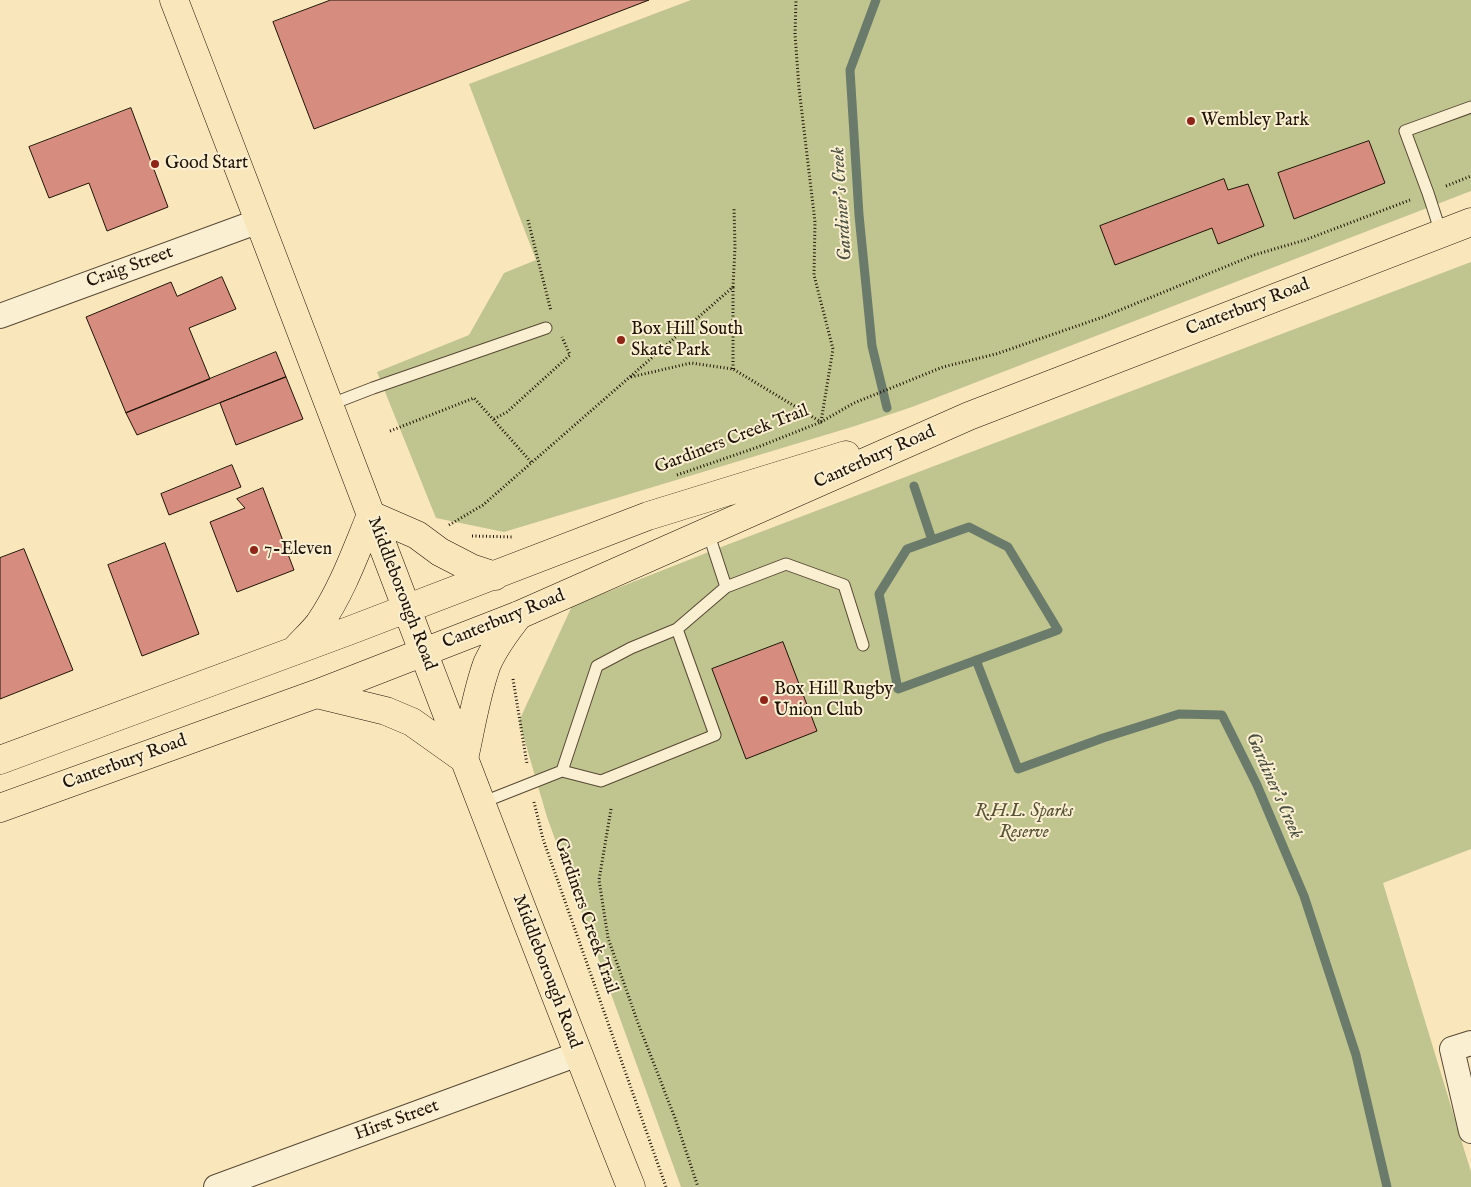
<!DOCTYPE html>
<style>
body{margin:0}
canvas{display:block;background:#f9e6ba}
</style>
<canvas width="1471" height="1187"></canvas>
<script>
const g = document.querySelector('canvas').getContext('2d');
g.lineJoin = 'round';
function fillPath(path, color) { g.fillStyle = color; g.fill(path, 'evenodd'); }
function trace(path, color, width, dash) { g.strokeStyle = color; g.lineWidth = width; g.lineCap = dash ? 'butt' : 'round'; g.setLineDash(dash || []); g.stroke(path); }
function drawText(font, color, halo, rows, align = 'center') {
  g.font = font + ' "IM FELL English",serif'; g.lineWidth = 4; g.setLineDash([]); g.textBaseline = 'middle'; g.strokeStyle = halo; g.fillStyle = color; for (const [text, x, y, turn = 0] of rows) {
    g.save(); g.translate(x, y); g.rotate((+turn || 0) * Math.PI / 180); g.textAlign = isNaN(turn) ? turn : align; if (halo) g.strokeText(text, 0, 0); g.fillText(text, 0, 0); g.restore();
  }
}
const green = new Path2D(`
 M 691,0 L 1471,0 L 1471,191 L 912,407 L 855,426 L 504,532 L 436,518 L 377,372 L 469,335 L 504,273 L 536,260 L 469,84 Z
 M 1471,262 L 1471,849 L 1383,883 L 1471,1172 L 1471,1187 L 681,1187 L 547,817 L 519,721 L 572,606 L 729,544 Z`);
const stream = new Path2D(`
 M 876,0 L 850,70 L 859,215 L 872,346 L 887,408
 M 914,486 L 932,540
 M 969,527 L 1008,547 L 1058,630 L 898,689 L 879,594 L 907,549 Z
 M 976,660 L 1018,769 L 1103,738 L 1179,714 L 1222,715 L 1257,785 L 1304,896 L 1356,1055 L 1387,1187`);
const building = new Path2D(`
 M 331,0 L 649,0 L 314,129 L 273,22 Z
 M 131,108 L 168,207 L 107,231 L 89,183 L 49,198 L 29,147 Z
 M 1369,141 L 1385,183 L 1294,219 L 1278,173 Z
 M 1224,179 L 1228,190 L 1248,184 L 1264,226 L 1218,244 L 1212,228 L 1115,265 L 1100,226 Z
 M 222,277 L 236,309 L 189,328 L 210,379 L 126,413 L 86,317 L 171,282 L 177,296 Z
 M 276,352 L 286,377 L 137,435 L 126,413 Z
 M 286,377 L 303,419 L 236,445 L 220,403 Z
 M 232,465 L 241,487 L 169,515 L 161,494 Z
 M 263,488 L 294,570 L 237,592 L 210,522 L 245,508 L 237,499 Z
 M 165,543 L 199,634 L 142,656 L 108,565 Z
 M 24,549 L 73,670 L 0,699 L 0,558 Z
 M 783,642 L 817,731 L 746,759 L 712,669 Z`);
const path = new Path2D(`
 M 1446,186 L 1471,176
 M 528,220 L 551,311
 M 733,369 L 733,287
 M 631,377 L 691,363 L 733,369 L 821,422 L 854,403 L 943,367 L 996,354 L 1103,317 L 1254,255 L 1305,240 L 1410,200
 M 494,419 L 507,412 L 570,355 L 562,337
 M 390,431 L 474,398 L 532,463
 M 677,475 L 758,447 L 821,422 L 833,349 L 814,275 L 815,222 L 799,88 L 795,34 L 796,0
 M 449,525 L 483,505 L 733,287 L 735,247 L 734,208
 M 472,536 L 513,537
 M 513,679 L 527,764
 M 534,802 L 543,839 L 666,1187
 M 611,809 L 599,880 L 608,938 L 638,1023 L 675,1118 L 698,1187`);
const service = new Path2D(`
 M 1441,233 L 1428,193 L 1405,131 L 1471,107
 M 329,405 L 373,388 L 546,328
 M 708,532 L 726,587
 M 562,771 L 597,666 L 631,648 L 677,629 L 726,587 L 786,564 L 844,585 L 863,645
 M 481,803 L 562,771 L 601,781 L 715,735 L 677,629`);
const minor = new Path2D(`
 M 0,316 L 259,221
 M 1471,1043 L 1452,1049 L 1471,1131
 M 216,1187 L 578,1054`);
const primary = new Path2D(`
 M 174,0 C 327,395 474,793 631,1187
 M 371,515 L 417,535 L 440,552 L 471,568 L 495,576
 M 295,650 C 303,641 312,633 319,624 C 342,591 356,551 371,515
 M 316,694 L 386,711 L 412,722 L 464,759 C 471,728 476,694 487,664 C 495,646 507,630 519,615
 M 0,760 L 351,630 L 648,516 L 846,455
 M 0,808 L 316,694 L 519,615 L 969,416 L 1471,222`);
const markers = [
 [1191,121,5,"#8f2418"],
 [155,164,5,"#8f2418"],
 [621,340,5,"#8f2418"],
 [254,550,5,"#8f2418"],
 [764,700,5,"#8f2418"]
];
const poiNames = [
 ["Wembley Park",1201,121],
 ["Good Start",165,164],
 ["Box Hill South",631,330],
 ["Skate Park",631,351],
 ["7-Eleven",264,550],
 ["Box Hill Rugby",774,690],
 ["Union Club",774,711]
];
const streetNames = [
 ["Craig Street",130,268,-20],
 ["Canterbury Road",1248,308,-21],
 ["Gardiners Creek Trail",732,440,-21],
 ["Canterbury Road",875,458,-24],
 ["Middleborough Road",401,594,69],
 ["Canterbury Road",504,620,-22],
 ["Canterbury Road",125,763,-20],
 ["Gardiners Creek Trail",585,916,71],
 ["Middleborough Road",546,972,69],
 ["Hirst Street",397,1121,-20]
];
const parkNames = [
 ["R.H.L. Sparks",1024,812],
 ["Reserve",1024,833]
];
const waterNames = [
 ["Gardiner's Creek",843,204,-94],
 ["Gardiner's Creek",1273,786,66]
];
fillPath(green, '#c0c48e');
trace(stream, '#6b7b6b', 9);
fillPath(building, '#d68c7e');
trace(building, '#1f1407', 1);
trace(service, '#564834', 13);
trace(minor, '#564834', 26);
trace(primary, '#1f1407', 29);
trace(path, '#1f1407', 3, [1, 2.5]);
trace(service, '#fbefd2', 11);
trace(minor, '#fbefd2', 24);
trace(primary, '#f9e6ba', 28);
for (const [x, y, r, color] of markers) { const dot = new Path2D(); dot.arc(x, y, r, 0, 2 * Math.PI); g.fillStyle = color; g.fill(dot); trace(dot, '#fbefd2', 2); }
drawText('18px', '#1f1407', '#fbefd2', poiNames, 'left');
drawText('18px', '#1f1407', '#fbefd2', streetNames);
drawText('italic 18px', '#575236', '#fbefd2', parkNames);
drawText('italic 19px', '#4b5041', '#fbefd2', waterNames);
</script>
